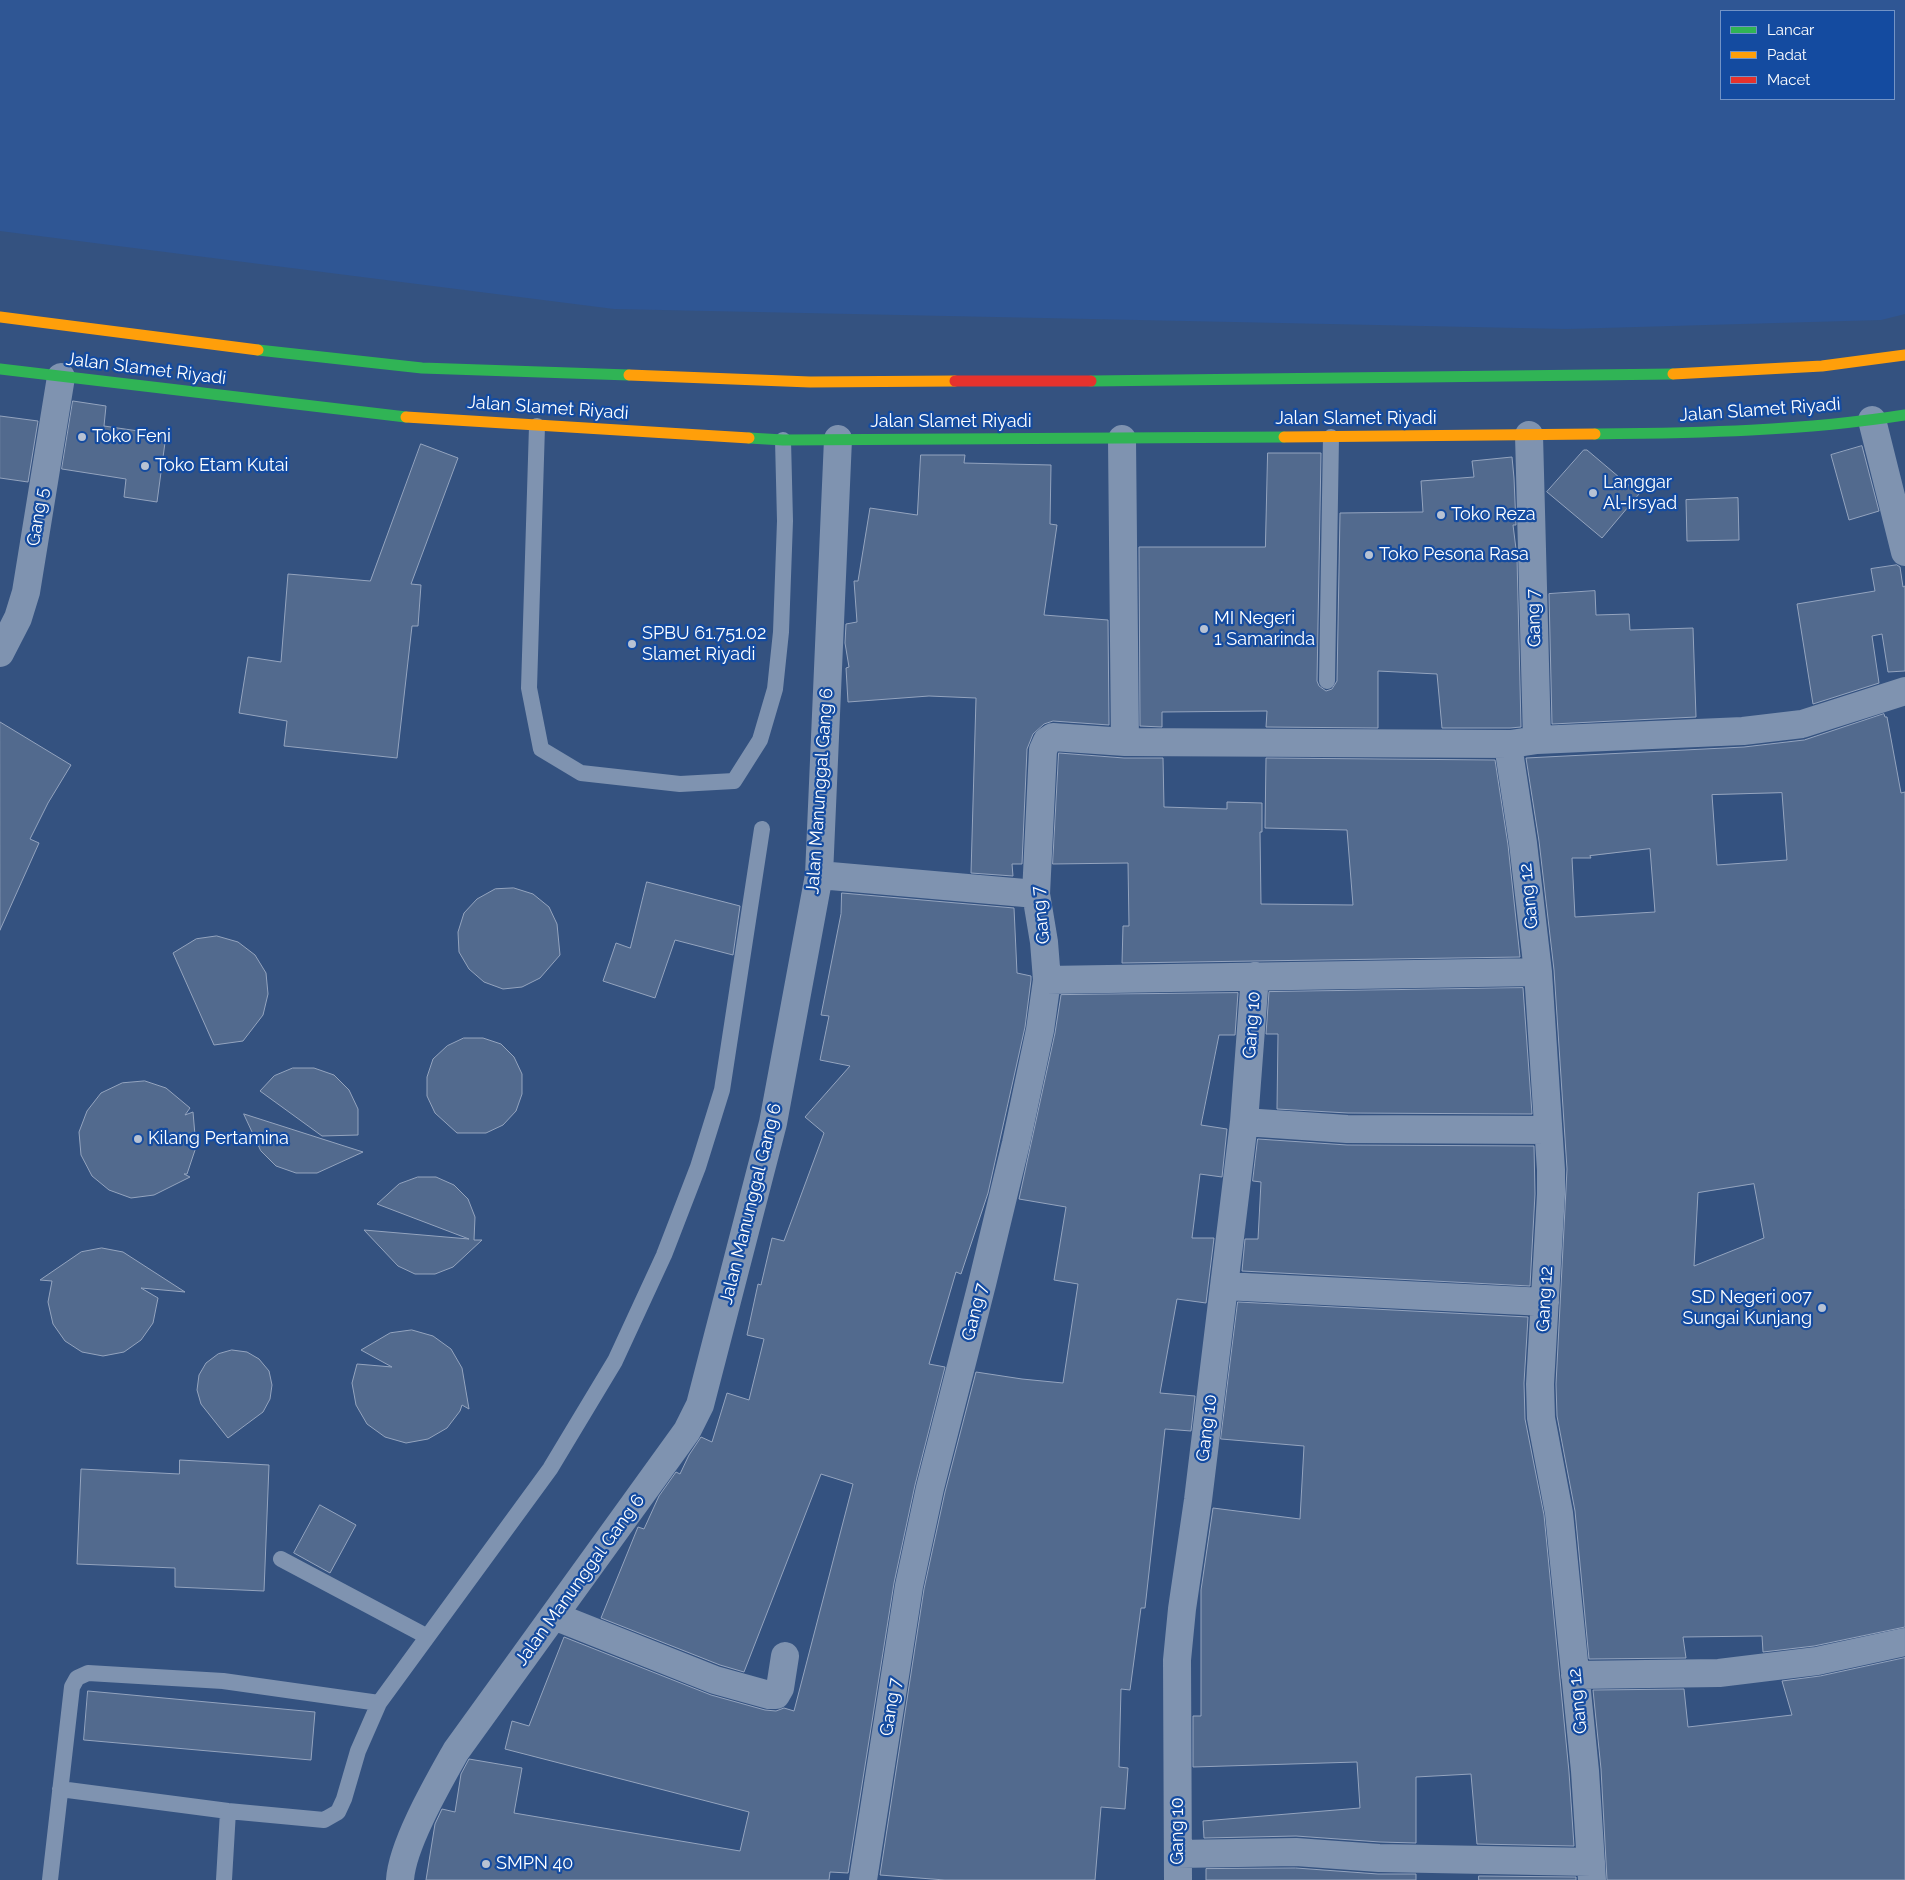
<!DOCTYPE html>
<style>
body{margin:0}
#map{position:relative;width:1905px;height:1880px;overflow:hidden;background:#345280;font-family:Raleway,sans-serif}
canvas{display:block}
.legend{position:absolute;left:1720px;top:10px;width:175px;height:90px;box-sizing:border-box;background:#144ba0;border:1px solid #7293c6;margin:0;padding:6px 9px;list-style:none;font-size:15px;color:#fff}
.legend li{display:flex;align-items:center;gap:10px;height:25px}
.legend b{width:25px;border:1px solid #7293c6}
</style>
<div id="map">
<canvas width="1905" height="1880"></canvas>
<ul class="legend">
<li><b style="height:6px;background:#30b455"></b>Lancar</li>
<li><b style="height:6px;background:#ff9f0a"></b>Padat</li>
<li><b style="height:6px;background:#e5322d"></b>Macet</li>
</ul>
</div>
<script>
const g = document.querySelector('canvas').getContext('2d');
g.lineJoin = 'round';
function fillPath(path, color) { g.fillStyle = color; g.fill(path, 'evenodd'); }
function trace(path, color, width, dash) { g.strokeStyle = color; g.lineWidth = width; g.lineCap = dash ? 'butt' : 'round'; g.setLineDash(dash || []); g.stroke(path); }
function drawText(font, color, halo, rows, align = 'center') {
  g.font = font + ' Raleway,sans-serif'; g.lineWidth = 4.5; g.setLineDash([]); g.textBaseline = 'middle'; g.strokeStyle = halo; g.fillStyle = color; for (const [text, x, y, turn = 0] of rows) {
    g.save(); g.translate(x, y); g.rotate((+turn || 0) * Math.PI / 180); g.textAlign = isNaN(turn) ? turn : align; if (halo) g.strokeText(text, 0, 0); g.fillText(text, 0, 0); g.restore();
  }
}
const water = new Path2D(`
 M 0,0 L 1905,0 L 1905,314 L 1881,320 L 1567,329 L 614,309 L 0,231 ZM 1721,11 L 1894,11 L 1894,99 L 1721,99 Z`);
const building = new Path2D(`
 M 73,401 L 106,406 L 104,426 L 166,435 L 157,502 L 124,497 L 126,479 L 62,469 Z
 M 0,416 L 38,421 L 28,482 L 0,478 Z
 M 421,444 L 458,458 L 411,584 L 421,585 L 418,626 L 412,626 L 397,758 L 284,746 L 287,721 L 239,713 L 248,657 L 281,662 L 288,574 L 370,581 Z
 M 1862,446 L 1879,511 L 1849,520 L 1831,455 Z
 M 1584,450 L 1587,450 L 1639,494 L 1602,538 L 1547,492 Z
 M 1268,453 L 1321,453 L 1317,681 L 1319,686 L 1326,691 L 1332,689 L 1337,681 L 1340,513 L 1423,512 L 1421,481 L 1474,477 L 1472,461 L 1512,457 L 1514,478 L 1516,525 L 1513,525 L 1517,557 L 1521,727 L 1510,728 L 1442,728 L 1437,674 L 1378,671 L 1378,728 L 1266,727 L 1267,711 L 1162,712 L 1162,727 L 1140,726 L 1139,547 L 1265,547 Z
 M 921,455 L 965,455 L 964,463 L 1051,465 L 1050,524 L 1057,525 L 1044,615 L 1108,620 L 1109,725 L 1053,721 L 1044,724 L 1033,734 L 1027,749 L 1022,864 L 1012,864 L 1013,876 L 971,873 L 976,698 L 929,696 L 848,702 L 846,668 L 849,667 L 845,643 L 846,624 L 857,622 L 854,581 L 858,581 L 870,508 L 917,515 Z
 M 1738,498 L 1739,540 L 1687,541 L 1686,500 Z
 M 1897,565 L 1900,567 L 1903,587 L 1905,586 L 1905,671 L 1888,672 L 1882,634 L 1872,636 L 1879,683 L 1813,704 L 1797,604 L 1875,591 L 1871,569 Z
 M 1595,591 L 1596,615 L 1629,614 L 1630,630 L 1693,628 L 1696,717 L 1552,724 L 1549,594 Z
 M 1884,714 L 1885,717 L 1887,717 L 1901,793 L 1905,792 L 1905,1627 L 1814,1646 L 1763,1652 L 1762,1636 L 1683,1637 L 1686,1658 L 1589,1659 L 1575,1511 L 1557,1416 L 1556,1384 L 1567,1169 L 1554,970 L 1539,841 L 1526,758 L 1744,747 L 1804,740 ZM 1782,793 L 1787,860 L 1717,865 L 1712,795 ZM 1650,849 L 1655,912 L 1575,917 L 1572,858 L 1591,858 L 1590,856 ZM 1754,1184 L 1764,1238 L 1694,1266 L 1698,1193 Z
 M 0,722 L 71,765 L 48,803 L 30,839 L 39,843 L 0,930 Z
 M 1059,753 L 1124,758 L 1163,758 L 1164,807 L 1227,809 L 1227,802 L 1262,803 L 1262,832 L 1260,832 L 1261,904 L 1353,905 L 1347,830 L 1265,828 L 1266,758 L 1495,760 L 1508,845 L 1520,957 L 1122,963 L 1123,926 L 1129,926 L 1128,863 L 1053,864 Z
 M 647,882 L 740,906 L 733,955 L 675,940 L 655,998 L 603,981 L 616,943 L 630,948 Z
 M 514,888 L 533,894 L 549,907 L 557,924 L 560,955 L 540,978 L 522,987 L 503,989 L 484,982 L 469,969 L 459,952 L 458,932 L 464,913 L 477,899 L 495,889 Z
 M 842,893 L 1014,908 L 1017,973 L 1031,976 L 1031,980 L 1025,1027 L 988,1193 L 961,1274 L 956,1272 L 929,1364 L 945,1367 L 915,1485 L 894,1583 L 848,1873 L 830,1872 L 829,1880 L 426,1880 L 435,1824 L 442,1809 L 455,1812 L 461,1774 L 469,1759 L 522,1768 L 514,1813 L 740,1851 L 749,1812 L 505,1749 L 512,1721 L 529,1726 L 564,1637 L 711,1695 L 765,1710 L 776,1711 L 784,1708 L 794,1711 L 853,1484 L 821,1474 L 744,1672 L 720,1665 L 601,1618 L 638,1527 L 644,1529 L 659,1496 L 676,1472 L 680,1474 L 689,1455 L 701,1437 L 712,1442 L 727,1393 L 749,1400 L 764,1339 L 747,1335 L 758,1284 L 761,1285 L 772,1238 L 784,1241 L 824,1133 L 805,1117 L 850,1066 L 820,1060 L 829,1016 L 821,1015 L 841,914 Z
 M 217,936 L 238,942 L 255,955 L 266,973 L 268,994 L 263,1015 L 243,1041 L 214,1045 L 173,953 L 196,939 Z
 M 1523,988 L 1532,1114 L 1348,1113 L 1277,1109 L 1278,1034 L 1266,1034 L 1269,992 Z
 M 1238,993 L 1235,1035 L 1219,1035 L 1201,1125 L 1227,1129 L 1222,1177 L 1200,1174 L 1192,1238 L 1214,1238 L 1206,1303 L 1177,1299 L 1160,1393 L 1195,1396 L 1191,1431 L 1165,1429 L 1145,1608 L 1141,1608 L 1130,1690 L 1121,1689 L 1119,1767 L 1128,1768 L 1125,1809 L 1101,1807 L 1095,1880 L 945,1880 L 880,1875 L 924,1589 L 945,1492 L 976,1372 L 1022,1379 L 1063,1383 L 1078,1284 L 1054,1280 L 1066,1207 L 1019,1199 L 1055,1033 L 1061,995 Z
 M 464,1038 L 483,1038 L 501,1044 L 514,1057 L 522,1074 L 522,1094 L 516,1111 L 503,1125 L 486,1133 L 457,1133 L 435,1113 L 427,1096 L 427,1077 L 433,1059 L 447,1046 Z
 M 293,1068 L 314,1068 L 334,1075 L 349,1090 L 358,1109 L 358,1135 L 322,1136 L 260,1091 L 274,1076 Z
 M 145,1081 L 166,1088 L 190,1108 L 185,1115 L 193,1112 L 196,1147 L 187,1174 L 184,1174 L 190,1177 L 154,1195 L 131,1198 L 109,1190 L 92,1176 L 81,1155 L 79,1132 L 87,1111 L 101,1093 L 122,1083 Z
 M 244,1114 L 363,1152 L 317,1173 L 296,1173 L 276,1166 L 261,1151 Z
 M 1258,1139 L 1347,1145 L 1534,1146 L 1535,1194 L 1530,1286 L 1242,1271 L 1245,1239 L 1258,1239 L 1261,1182 L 1253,1181 Z
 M 418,1177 L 436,1177 L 454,1185 L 468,1199 L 475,1217 L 474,1240 L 482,1240 L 453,1267 L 435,1274 L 415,1274 L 398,1266 L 364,1230 L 469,1239 L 377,1204 L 399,1184 Z
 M 102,1248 L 123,1252 L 185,1292 L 141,1288 L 158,1298 L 153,1323 L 141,1340 L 124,1352 L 103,1356 L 82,1352 L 65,1341 L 53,1324 L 48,1302 L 52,1281 L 40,1280 L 81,1252 Z
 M 1238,1302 L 1528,1317 L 1524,1383 L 1525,1419 L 1544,1515 L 1569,1772 L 1574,1846 L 1477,1844 L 1471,1774 L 1416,1777 L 1416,1843 L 1380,1842 L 1296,1836 L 1204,1838 L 1203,1821 L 1360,1808 L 1357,1762 L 1193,1767 L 1193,1716 L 1201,1716 L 1201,1590 L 1213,1508 L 1300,1519 L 1304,1446 L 1221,1439 Z
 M 412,1330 L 433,1336 L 451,1349 L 462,1368 L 469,1409 L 462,1405 L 460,1411 L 447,1428 L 428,1439 L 406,1443 L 385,1437 L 367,1424 L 356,1405 L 352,1383 L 357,1364 L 392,1367 L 361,1350 L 390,1333 Z
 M 232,1350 L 247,1352 L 259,1359 L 269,1371 L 272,1385 L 270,1399 L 263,1412 L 228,1438 L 201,1404 L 197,1390 L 199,1375 L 206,1363 L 218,1354 Z
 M 180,1460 L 269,1465 L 264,1591 L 175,1587 L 175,1568 L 77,1564 L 81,1469 L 179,1474 Z
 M 320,1505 L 356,1525 L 330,1573 L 294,1553 Z
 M 1905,1658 L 1905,1880 L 1607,1880 L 1601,1769 L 1593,1690 L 1684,1689 L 1688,1727 L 1792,1715 L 1782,1681 L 1820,1676 Z
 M 88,1691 L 315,1712 L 311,1760 L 84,1740 Z
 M 1296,1868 L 1378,1874 L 1416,1874 L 1416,1880 L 1206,1880 L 1206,1869 Z
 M 1479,1876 L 1576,1877 L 1576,1880 L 1479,1880 Z`);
const lane = new Path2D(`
 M 537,426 L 529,688 L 541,749 L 581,773 L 680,784 L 734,781 L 760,740 L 775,689 L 781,632 L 785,521 L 783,440
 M 1327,681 L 1331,437
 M 281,1559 L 426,1636
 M 60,1789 L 228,1811 L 324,1820 L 338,1812 L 344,1799 L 358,1751 L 379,1703 L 550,1469 L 615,1361 L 664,1255 L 698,1167 L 722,1090 L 762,829
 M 50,1880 L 72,1687 L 77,1678 L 88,1673 L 223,1681 L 379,1703
 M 224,1880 L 228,1811`);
const street = new Path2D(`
 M 1872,420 L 1905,552
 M 1529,435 L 1537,740
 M 1122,439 L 1125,742
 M 0,653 L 18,618 L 26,592 L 61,377
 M 819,875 L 1036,894
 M 1047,980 L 1538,972
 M 1244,1122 L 1347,1129 L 1548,1130
 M 1224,1286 L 1545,1302
 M 554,1616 L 715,1680 L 769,1695 L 776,1695 L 780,1688 L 785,1656
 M 1575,1675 L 1719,1673 L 1817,1661 L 1905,1642
 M 1178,1854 L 1296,1852 L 1379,1858 L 1591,1862
 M 400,1880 C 402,1845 438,1783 456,1751 L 687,1431 L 700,1405 L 773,1123 L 819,875 L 838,439
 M 863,1880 L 909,1586 L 930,1488 L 982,1284 L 1016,1143 L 1040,1030 L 1047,980 L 1044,942 L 1036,894 L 1043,750 L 1047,741 L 1053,737 L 1125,742 L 1511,744
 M 1178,1880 L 1177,1660 L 1182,1609 L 1198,1500 L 1244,1122 L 1255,976
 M 1592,1880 L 1585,1771 L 1559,1513 L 1541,1418 L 1540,1384 L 1551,1194 L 1551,1170 L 1538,972 L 1523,843 L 1510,758 L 1511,744 L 1537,740 L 1743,731 L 1802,724 L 1905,691`);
const fast = new Path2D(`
 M 258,350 L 422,368 L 629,375
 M 0,369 L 406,417
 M 1091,381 L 1673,374
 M 1595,434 C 1699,433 1803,431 1905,415
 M 749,438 L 783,440 L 1284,437`);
const slow = new Path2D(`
 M 0,317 L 258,350
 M 1673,374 L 1822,366 L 1905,355
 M 629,375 L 810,382 L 955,381
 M 406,417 L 749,438
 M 1284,437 L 1595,434`);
const jam = new Path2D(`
 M 955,381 L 1091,381`);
const markers = [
 [82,437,5,"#b8c2d3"],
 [145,466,5,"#b8c2d3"],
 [1593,493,5,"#b8c2d3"],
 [1441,515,5,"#b8c2d3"],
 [1369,555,5,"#b8c2d3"],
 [1204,629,5,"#b8c2d3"],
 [632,644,5,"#b8c2d3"],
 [138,1139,5,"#b8c2d3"],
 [1822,1308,5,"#b8c2d3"],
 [486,1864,5,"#b8c2d3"]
];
const streetNames = [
 ["Jalan Slamet Riyadi",146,369,7],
 ["Jalan Slamet Riyadi",548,408,4],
 ["Jalan Slamet Riyadi",1760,410,-4],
 ["Jalan Slamet Riyadi",1356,419],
 ["Jalan Slamet Riyadi",951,422],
 ["Gang 5",38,517,-81],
 ["Gang 7",1534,618,-92],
 ["Jalan Manunggal Gang 6",820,791,-86],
 ["Gang 12",1529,896,-96],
 ["Gang 7",1041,915,-96],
 ["Gang 10",1252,1025,-86],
 ["Jalan Manunggal Gang 6",751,1204,-76],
 ["Gang 12",1545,1299,-87],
 ["Gang 7",975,1312,-76],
 ["Gang 10",1207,1428,-83],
 ["Jalan Manunggal Gang 6",580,1580,-54],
 ["Gang 12",1578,1701,-96],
 ["Gang 7",891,1707,-81],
 ["Gang 10",1178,1831,-90]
];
const poiNames = [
 ["Toko Feni",92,437],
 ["Toko Etam Kutai",155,466],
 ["Langgar",1603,483],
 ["Al-Irsyad",1603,504],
 ["Toko Reza",1451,515],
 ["Toko Pesona Rasa",1379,555],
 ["MI Negeri",1214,619],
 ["1 Samarinda",1214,640],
 ["SPBU 61.751.02",642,634],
 ["Slamet Riyadi",642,655],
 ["Kilang Pertamina",148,1139],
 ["SD Negeri 007",1812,1298,"right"],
 ["Sungai Kunjang",1812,1319,"right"],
 ["SMPN 40",496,1864]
];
fillPath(water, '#2f5694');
fillPath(building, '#526a8e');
trace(building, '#94a4be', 1);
trace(lane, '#7f93b0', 16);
trace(street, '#7f93b0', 28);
trace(fast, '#30b455', 11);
trace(slow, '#ff9f0a', 11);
trace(jam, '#e5322d', 11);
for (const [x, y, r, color] of markers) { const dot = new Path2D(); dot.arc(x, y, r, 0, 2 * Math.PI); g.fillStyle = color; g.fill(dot); trace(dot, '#144ba0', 2); }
drawText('18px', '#fff', '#144ba0', streetNames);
drawText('18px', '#fff', '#144ba0', poiNames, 'left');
</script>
